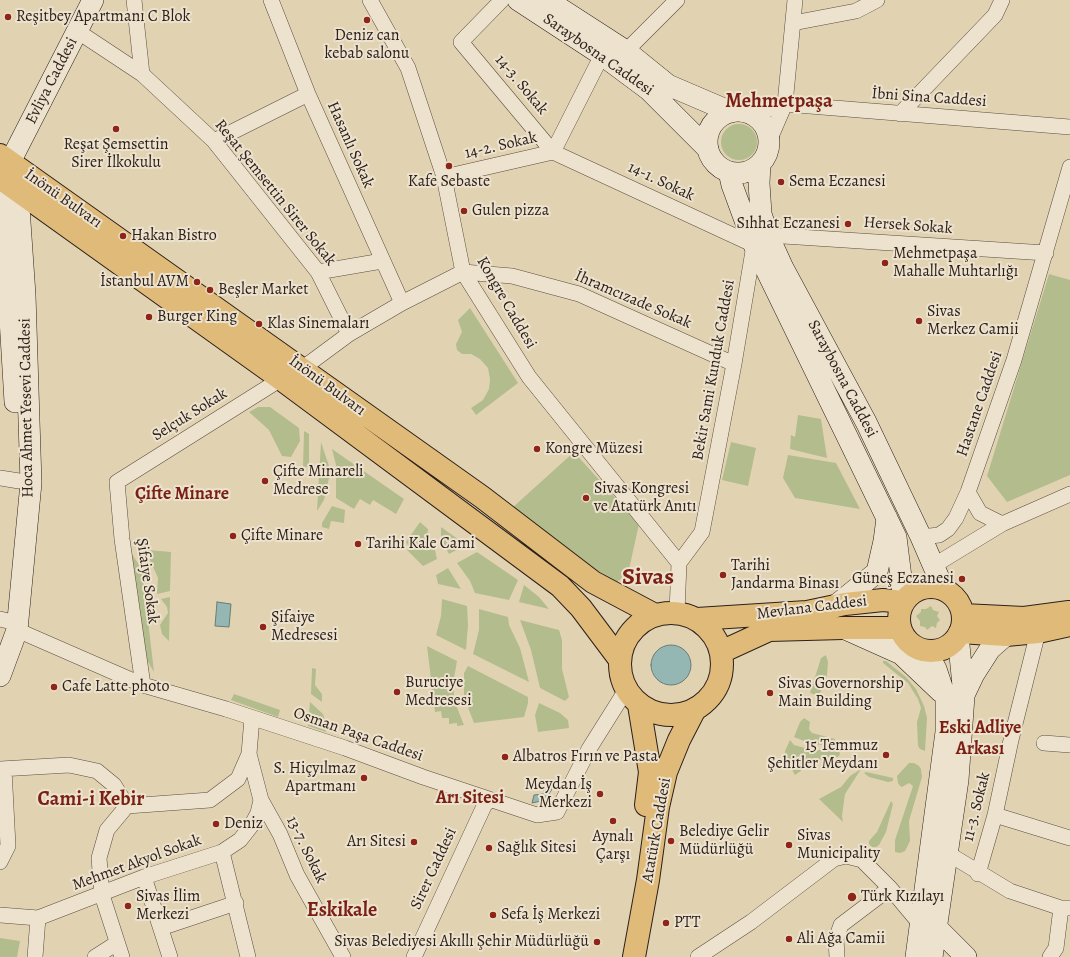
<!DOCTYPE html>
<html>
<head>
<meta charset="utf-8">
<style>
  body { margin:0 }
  canvas { display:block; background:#e1d3b2 }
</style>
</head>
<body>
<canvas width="1070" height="957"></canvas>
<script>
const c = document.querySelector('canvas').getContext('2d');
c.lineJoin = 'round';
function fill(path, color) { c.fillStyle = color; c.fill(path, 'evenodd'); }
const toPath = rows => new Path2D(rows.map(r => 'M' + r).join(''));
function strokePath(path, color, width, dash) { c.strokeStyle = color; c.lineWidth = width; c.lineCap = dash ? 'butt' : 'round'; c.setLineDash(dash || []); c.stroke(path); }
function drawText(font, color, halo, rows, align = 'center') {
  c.font = font + ' Alegreya,serif'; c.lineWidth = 4; c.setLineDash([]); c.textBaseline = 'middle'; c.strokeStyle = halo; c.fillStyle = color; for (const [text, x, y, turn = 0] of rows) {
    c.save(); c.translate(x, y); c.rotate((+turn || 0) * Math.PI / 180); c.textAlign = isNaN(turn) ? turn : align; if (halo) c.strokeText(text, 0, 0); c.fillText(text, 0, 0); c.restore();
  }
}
const green = toPath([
  '721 142a18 18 0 1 1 36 0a18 18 0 1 1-36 0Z',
  [1049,274,1070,280,1070,475,1007,502,987,476],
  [470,308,518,383,476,415,471,408,483,400,489,389,490,379,488,368,480,359,471,354,462,354,457,350,456,344,462,332,458,320],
  [258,407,270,407,299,428,300,441,291,457,282,456,269,430,249,412],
  [798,415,821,419,827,458,790,449,791,435,795,437],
  [304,431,309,434,309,467,303,467],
  [321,442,329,466,329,478,324,500,317,511],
  [731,442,756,448,748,486,722,480],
  [332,449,404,499,396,514,373,500,370,505,360,499,354,509,336,498,336,465],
  [574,452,639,524,628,574,617,582,588,565,512,508],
  [788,455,836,463,860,509,795,498,783,478],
  [332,506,345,510,344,523,331,521,329,529,322,527,322,523],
  [420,522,428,529,427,537,431,539,434,546,437,559,423,566,407,550,409,547,406,542],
  [441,527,466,545,449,554,441,539],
  [129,550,142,569,154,672,143,654],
  [148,550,171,552,170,591,157,594,158,578,150,560],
  [477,552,518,580,509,600,475,593,470,581,457,563],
  [448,568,461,589,438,584,436,575],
  [524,585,539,597,549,609,519,602],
  [170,597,169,641,162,634,160,625,168,613,167,607,161,599],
  [442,599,467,606,468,625,466,650,436,635,441,616],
  [931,606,933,610,939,612,937,616,940,620,937,623,936,628,932,626,927,630,925,627,920,626,920,621,916,616,921,612,921,609,926,609],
  [479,609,508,617,509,625,520,648,529,682,473,654,479,630],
  [520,620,559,630,562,640,562,669,569,697,565,701,540,688,531,650],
  [427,646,457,661,454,678,454,700,464,725,457,726,457,723,449,724,449,718,442,718,441,711,435,712],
  [826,655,828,662,827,675,819,696,810,693,821,658],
  [883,661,886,661,906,677,916,689,924,706,927,718,925,751,920,749,918,746,917,722,921,708,918,699,908,683,883,663],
  [468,666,528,697,528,703,524,717,474,723,464,697,464,673],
  [312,668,316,669,315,685,322,694,322,702,311,694],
  [234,694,280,710,278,717,231,700],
  [310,702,323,714,325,720,326,732,308,726],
  [539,703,560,713,568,720,569,728,538,732,535,715],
  [804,718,810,722,809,729,812,733,835,739,835,744,814,745,794,737,800,722],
  [790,740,794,745,812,750,828,750,837,748,839,749,840,754,838,757,829,757,815,761,795,775,785,758,785,751],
  [909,763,914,763,919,766,921,769,922,777,909,821,910,841,905,851,900,853,895,852,895,840,913,786,909,783,902,787,900,786,898,783,897,776],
  [861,769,845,794,842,816,843,822,819,799,841,787,850,776],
  [866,772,889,777,893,778,893,781,888,782,869,777,864,773],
  [891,801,893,804,886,832,879,845,876,847,872,847,869,844,869,841,877,832],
  [0,938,20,941,17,957,0,957]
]);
const water = toPath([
  [217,602,231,604,229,627,215,626,217,602],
  '651 665a20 20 0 1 1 40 0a20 20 0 1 1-40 0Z',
  [558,780,545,800,532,803,534,795,544,794,543,782,558,780]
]);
const street = toPath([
  [134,0,142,74],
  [271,0,308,94,402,303],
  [370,0,408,68,444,177,463,272,529,377,679,563],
  [502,0,461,42,553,152,754,245,734,364,702,532,679,563,677,612],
  [793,23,856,11,877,0],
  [77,31,142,74,214,141,318,272,349,334],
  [626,51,677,0],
  [900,114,995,15,1002,0],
  [752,115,785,104,1070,127],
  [214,141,308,94],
  [769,141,785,104,795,0],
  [444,177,553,152,602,55],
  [768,235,1046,253],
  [318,272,382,261],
  [303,368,349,334,402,303,463,272,512,276,579,294,734,364],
  [0,478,19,481],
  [968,492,980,513,1002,524],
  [921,537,939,535,948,529,956,518,968,492,1014,360,1070,167],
  [933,566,1002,524,1070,494],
  [0,619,8,621],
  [17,630,143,685,226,709,345,748,423,777,537,815,557,812,589,749,626,690],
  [143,685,122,539,117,482,281,379],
  [1044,743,1070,745],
  [249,754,261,800,280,834,297,875,343,957],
  [0,769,69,765,97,771,114,785,127,806],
  [995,815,1070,838],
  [222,852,248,957],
  [947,853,1010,891,1061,908,1070,908],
  [0,862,8,846,4,769],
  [978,874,995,815,1011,740,1038,632],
  [144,877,170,957],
  [0,915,38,918,144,877,222,852,240,840,251,826,258,813,261,800],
  [161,928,236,903],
  [35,957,38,918],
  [95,957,117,943],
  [122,957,102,895,99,858,107,830,127,806,210,800,238,779,249,754,252,718],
  [414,957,485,804,491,800],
  [698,957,751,922,834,859,846,856,862,860,890,888,921,925],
  [837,957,836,939,841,925,890,888],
  [1050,957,1056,948,1061,908]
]);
const secondary = toPath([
  [518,0,602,55,649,90,708,149],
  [547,0,626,51,668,85,731,112],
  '707 142a31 31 0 1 1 62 0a31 31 0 1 1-62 0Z',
  [760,164,759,183,761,214,768,235,783,268,866,422,921,537,944,590],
  [1,169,15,402],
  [729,172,732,185,754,245,896,537,904,601],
  [834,607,877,572,884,541,887,518],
  [843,628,901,654,941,692],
  [0,676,17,630,31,483,25,295,18,193,10,162,93,0],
  [964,695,974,674,990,649,1006,635],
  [937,928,966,957],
  [916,957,946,732,946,699,936,669,926,651],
  [932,957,958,780,964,696,958,635]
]);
const primary = toPath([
  [0,155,482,497,593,582,655,615],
  [0,178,281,379,560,586,581,608,620,660],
  '899 619a32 32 0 1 1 64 0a32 32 0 1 1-64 0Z',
  '620 664a51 51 0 1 1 102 0a51 51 0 1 1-102 0Z',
  [963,615,1024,618,1069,612],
  [697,619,807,612,845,604,883,600,903,602],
  [960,632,1006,635,1038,632,1070,625],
  [721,652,769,630,843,628,900,628],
  [639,705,650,772,646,805],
  [634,957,648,880,658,807,666,772,679,740,695,709]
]);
const markers = [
  [8,17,4,"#8f2418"],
  [367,20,4,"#8f2418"],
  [116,129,4,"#8f2418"],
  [449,166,4,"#8f2418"],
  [781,182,4,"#8f2418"],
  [464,211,4,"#8f2418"],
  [848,224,4,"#8f2418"],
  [123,236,4,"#8f2418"],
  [885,263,4,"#8f2418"],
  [197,282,4,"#8f2418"],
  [210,290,4,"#8f2418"],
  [149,317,4,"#8f2418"],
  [919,321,4,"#8f2418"],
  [259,324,4,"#8f2418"],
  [537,449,4,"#8f2418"],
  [265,481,4,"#8f2418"],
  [586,498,4,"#8f2418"],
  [233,536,4,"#8f2418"],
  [358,544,4,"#8f2418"],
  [723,575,4,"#8f2418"],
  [962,579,4,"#8f2418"],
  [263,627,4,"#8f2418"],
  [54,687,4,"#8f2418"],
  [397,692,4,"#8f2418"],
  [770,693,4,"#8f2418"],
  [886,755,4,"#8f2418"],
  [505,757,4,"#8f2418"],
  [364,778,4,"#8f2418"],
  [600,794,4,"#8f2418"],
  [613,821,4,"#8f2418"],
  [216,824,4,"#8f2418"],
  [671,841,4,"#8f2418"],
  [414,842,4,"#8f2418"],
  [789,845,4,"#8f2418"],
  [489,848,4,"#8f2418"],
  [852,897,5,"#8f2418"],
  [128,906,4,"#8f2418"],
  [493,915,4,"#8f2418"],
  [666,923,4,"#8f2418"],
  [789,939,4,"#8f2418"],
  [597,942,4,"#8f2418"]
];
const poiNames = [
  ["Reşitbey Apartmanı C Blok",16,17],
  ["Deniz can",367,36,"center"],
  ["kebab salonu",367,54,"center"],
  ["Reşat Şemsettin",116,145,"center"],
  ["Sirer İlkokulu",116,163,"center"],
  ["Kafe Sebaste",449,182,"center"],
  ["Sema Eczanesi",789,182],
  ["Gulen pizza",472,211],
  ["Sıhhat Eczanesi",840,224,"right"],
  ["Hakan Bistro",131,236],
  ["Mehmetpaşa",893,254],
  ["Mahalle Muhtarlığı",893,272],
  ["İstanbul AVM",189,282,"right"],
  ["Beşler Market",218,290],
  ["Sivas",927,312],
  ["Merkez Camii",927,330],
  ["Burger King",157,317],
  ["Klas Sinemaları",267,324],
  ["Kongre Müzesi",545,449],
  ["Çifte Minareli",273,472],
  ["Medrese",273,490],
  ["Sivas Kongresi",594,489],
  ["ve Atatürk Anıtı",594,507],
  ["Çifte Minare",241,536],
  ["Tarihi Kale Cami",366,544],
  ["Tarihi",731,566],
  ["Jandarma Binası",731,584],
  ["Güneş Eczanesi",954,579,"right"],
  ["Şifaiye",271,618],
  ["Medresesi",271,636],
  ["Buruciye",405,683],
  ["Medresesi",405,701],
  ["Sivas Governorship",778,684],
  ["Main Building",778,702],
  ["Cafe Latte photo",62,687],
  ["15 Temmuz",878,746,"right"],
  ["Şehitler Meydanı",878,764,"right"],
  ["Albatros Fırın ve Pasta",513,757],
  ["S. Hiçyılmaz",356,769,"right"],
  ["Apartmanı",356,787,"right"],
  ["Meydan İş",592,785,"right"],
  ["Merkezi",592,803,"right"],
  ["Deniz",224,824],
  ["Belediye Gelir",679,832],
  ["Müdürlüğü",679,850],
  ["Sivas",797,836],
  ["Municipality",797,854],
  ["Aynalı",613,837,"center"],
  ["Çarşı",613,855,"center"],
  ["Arı Sitesi",406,842,"right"],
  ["Sağlık Sitesi",497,848],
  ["Sivas İlim",136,897],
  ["Merkezi",136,915],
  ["Türk Kızılayı",861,897],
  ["Sefa İş Merkezi",501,915],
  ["PTT",674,923],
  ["Ali Ağa Camii",797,939],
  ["Sivas Belediyesi Akıllı Şehir Müdürlüğü",589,942,"right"]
];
const streetNames = [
  ["Saraybosna Caddesi",598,55,35],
  ["Evliya Caddesi",52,81,-63],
  ["14-3. Sokak",521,85,50],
  ["İbni Sina Caddesi",929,98,4],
  ["Hasanlı Sokak",350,145,66],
  ["14-2. Sokak",501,146,-13],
  ["14-1. Sokak",661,182,25],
  ["Reşat Şemsettin Sirer Sokak",275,193,51],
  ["İnönü Bulvarı",63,199,35],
  ["Hersek Sokak",908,226,4],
  ["İhramcızade Sokak",633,300,23],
  ["Kongre Caddesi",506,303,60],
  ["Bekir Sami Kunduk Caddesi",714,370,-80],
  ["Saraybosna Caddesi",842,379,62],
  ["İnönü Bulvarı",327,386,36],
  ["Hastane Caddesi",980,404,-71],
  ["Hoca Ahmet Yesevi Caddesi",27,408,-91],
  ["Selçuk Sokak",190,415,-32],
  ["Şifaiye Sokak",147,581,82],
  ["Mevlana Caddesi",812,608,-7],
  ["Osman Paşa Caddesi",358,735,19],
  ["11-3. Sokak",977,807,-76],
  ["Atatürk Caddesi",657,830,-80],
  ["13-7. Sokak",306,850,64],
  ["Mehmet Akyol Sokak",137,863,-20],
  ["Sirer Caddesi",434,869,-65]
];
const quarterNames = [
  ["Çifte Minare",182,495],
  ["Eski Adliye",980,729],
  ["Arkası",980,750],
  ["Arı Sitesi",470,799]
];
const districtNames = [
  ["Mehmetpaşa",779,102],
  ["Cami-i Kebir",91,800],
  ["Eskikale",342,911]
];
const townNames = [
  ["Sivas",648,578]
];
fill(green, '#b3bc8c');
fill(water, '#95b7b3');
strokePath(water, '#6b7b76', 1);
strokePath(street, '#5a4d41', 16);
strokePath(secondary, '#2d201b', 22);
strokePath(primary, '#2d201b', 24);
strokePath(street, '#ece2cd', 15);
strokePath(secondary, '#ece2cd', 21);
strokePath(primary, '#e0ba79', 22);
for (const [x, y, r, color] of markers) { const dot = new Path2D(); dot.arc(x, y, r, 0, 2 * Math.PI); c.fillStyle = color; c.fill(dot); strokePath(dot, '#ece2cd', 1.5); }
drawText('16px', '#2d201b', '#ece2cd', poiNames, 'left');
drawText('16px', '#2d201b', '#ece2cd', streetNames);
drawText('bold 18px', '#7a1f14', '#ece2cd', quarterNames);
drawText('bold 20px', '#7a1f14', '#ece2cd', districtNames);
drawText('bold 24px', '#7a1f14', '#ece2cd', townNames);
</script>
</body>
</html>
